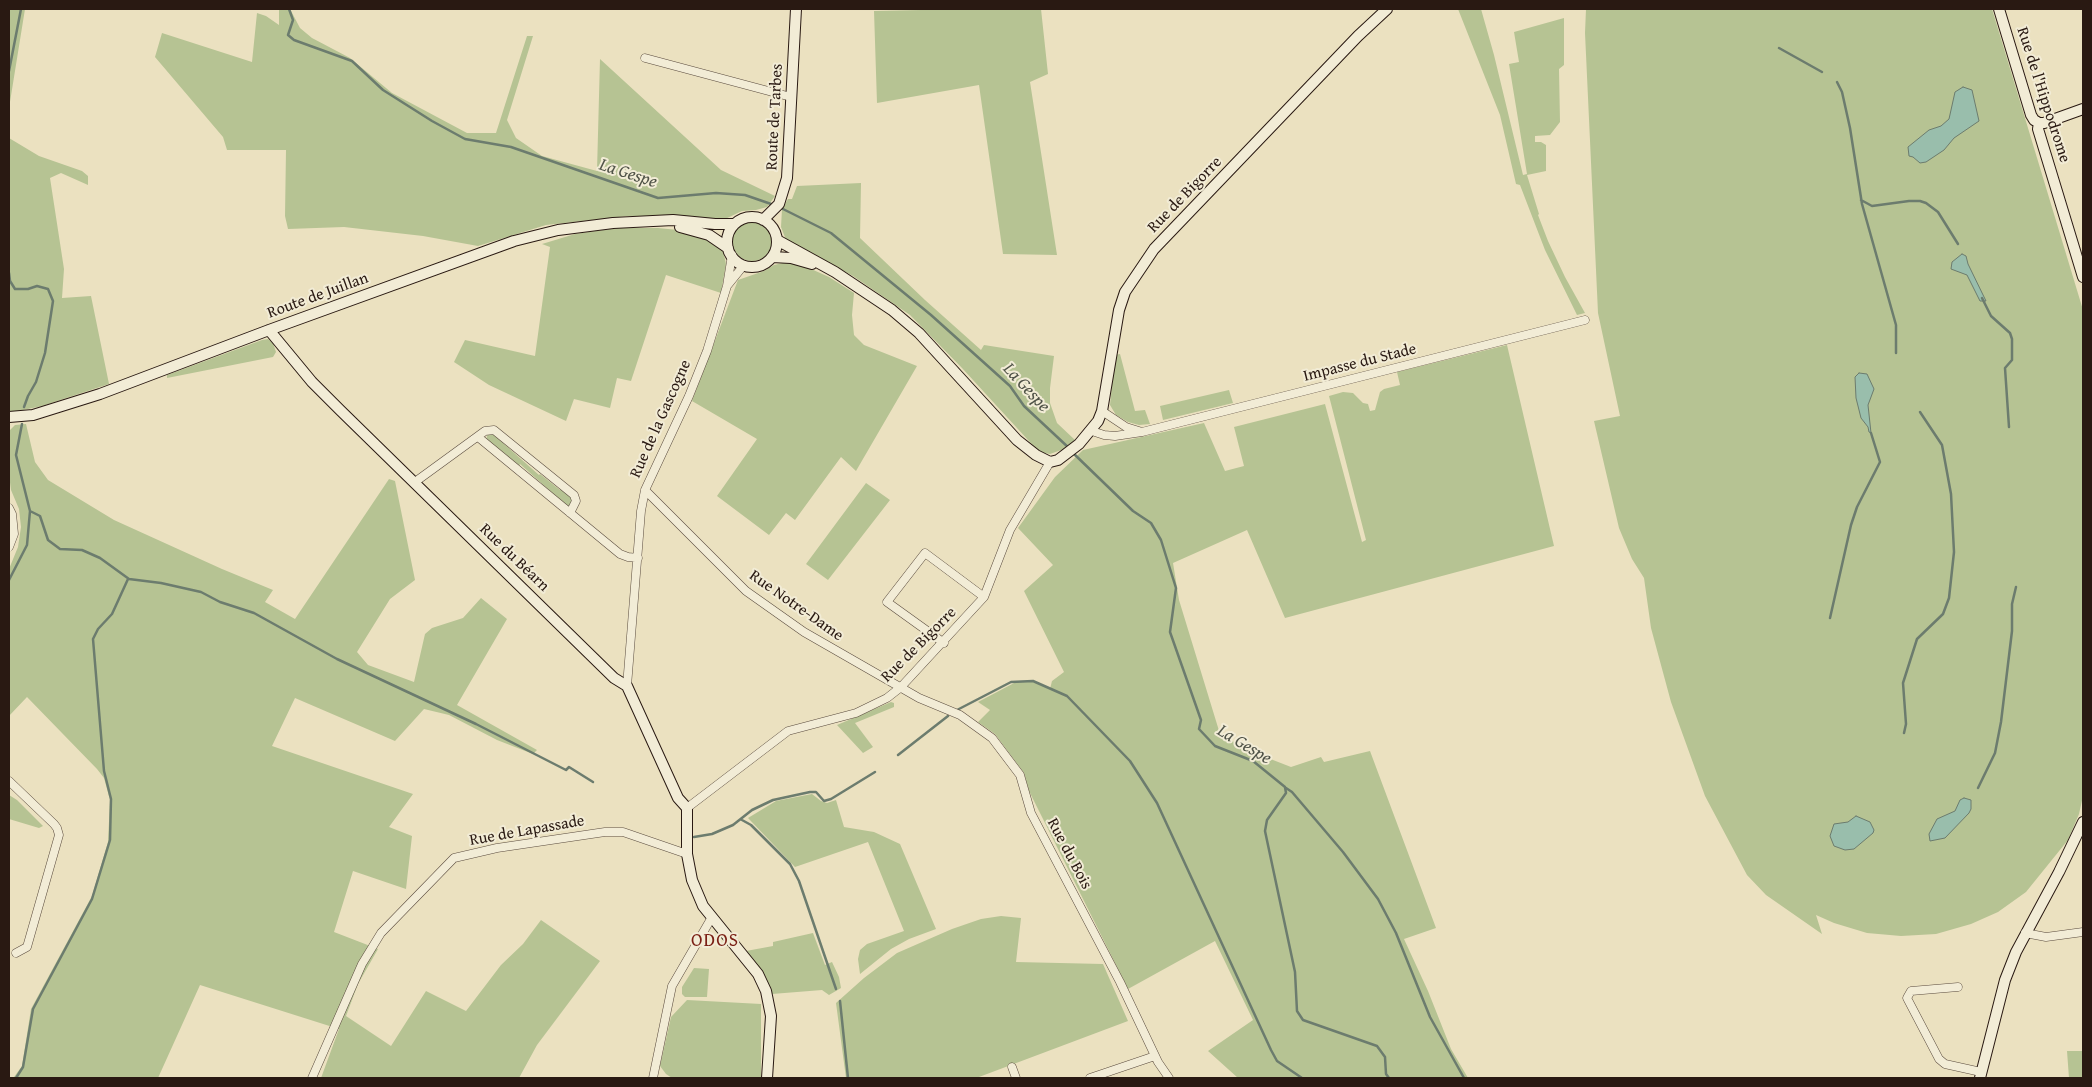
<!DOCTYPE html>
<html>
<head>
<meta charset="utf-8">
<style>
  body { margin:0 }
  #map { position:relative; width:2092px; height:1087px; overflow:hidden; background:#ebe1c0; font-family:"Gentium Book Plus",serif }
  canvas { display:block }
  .frame { position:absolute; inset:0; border:10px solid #291912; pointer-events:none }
</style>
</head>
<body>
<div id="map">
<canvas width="2092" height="1087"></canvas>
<div class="frame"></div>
</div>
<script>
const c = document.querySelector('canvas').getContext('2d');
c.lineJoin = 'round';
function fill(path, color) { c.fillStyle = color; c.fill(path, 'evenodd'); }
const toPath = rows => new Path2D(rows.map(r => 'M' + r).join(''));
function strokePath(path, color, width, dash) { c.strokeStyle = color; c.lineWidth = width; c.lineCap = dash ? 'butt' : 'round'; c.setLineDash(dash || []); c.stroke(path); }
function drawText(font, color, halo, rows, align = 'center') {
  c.font = font + ' "Gentium Book Plus",serif'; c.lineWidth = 4; c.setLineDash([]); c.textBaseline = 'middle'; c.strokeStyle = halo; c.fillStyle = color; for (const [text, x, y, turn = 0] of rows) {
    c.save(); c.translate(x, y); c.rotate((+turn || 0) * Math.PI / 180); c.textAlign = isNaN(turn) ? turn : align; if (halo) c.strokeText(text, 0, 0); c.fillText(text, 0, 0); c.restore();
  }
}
const green = toPath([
  [9,9,25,9,9,108],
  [279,9,290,9,300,28,312,38,350,58,392,93,467,133,496,133,527,36,533,36,507,120,516,138,542,156,597,171,600,59,721,170,775,196,767,207,756,210,742,211,723,220,693,217,628,216,546,225,478,246,423,236,344,227,288,229,285,216,286,150,227,150,223,137,155,57,162,33,252,62,257,13,266,16,279,25],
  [967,9,1041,9,1048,74,1030,82,1057,255,1003,254,979,85,877,103,874,11],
  [1458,9,1481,9,1494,55,1523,175,1527,174,1509,64,1519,62,1514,32,1564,18,1564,65,1559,69,1560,122,1550,135,1535,136,1535,142,1541,142,1546,145,1546,171,1527,175,1539,214,1538,215,1548,241,1565,277,1585,313,1577,315,1545,250,1520,185,1516,184,1500,115],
  [1586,9,1992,9,2083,310,2083,796,2079,814,2068,840,2026,892,1998,912,1971,924,1936,934,1901,936,1867,933,1834,923,1816,915,1822,934,1766,895,1747,875,1705,796,1671,702,1651,628,1644,578,1632,559,1619,528,1594,421,1620,416,1598,313,1585,33],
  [9,138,39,156,82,171,88,176,88,185,61,173,50,178,64,269,62,298,91,296,109,384,42,406,9,413],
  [861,183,860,238,925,300,981,350,984,345,1054,356,1050,388,1050,403,1057,423,1075,440,1064,449,1050,454,1039,452,962,368,910,315,853,276,786,240,781,227,782,209,788,199,792,199,797,186],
  '732 241a20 20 0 1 1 40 0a20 20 0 1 1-40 0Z',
  [617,228,658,228,678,230,706,238,723,250,726,264,721,293,666,275,631,381,617,378,610,408,574,399,566,421,489,385,454,362,465,340,535,356,550,247,542,244,575,234],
  [787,262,800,264,829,277,854,293,852,315,854,335,864,345,917,366,856,471,841,457,795,520,786,513,769,535,717,496,757,439,692,401,738,280,764,271,774,265],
  [268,339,273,343,276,352,273,357,167,378,167,375,262,340],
  [1507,345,1554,546,1285,618,1247,530,1173,563,1179,600,1220,734,1250,751,1291,767,1321,757,1324,762,1370,751,1436,928,1404,939,1428,991,1451,1049,1468,1078,1238,1078,1208,1051,1253,1020,1215,941,1128,989,1029,791,1024,773,995,734,978,722,990,710,978,702,1016,682,1031,681,1050,689,1052,681,1064,672,1024,591,1053,565,1018,528,1055,477,1083,450,1204,423,1225,471,1244,466,1234,427,1325,404,1362,542,1366,540,1329,396,1343,392,1353,393,1363,403,1368,404,1370,411,1375,410,1380,392,1384,389,1400,385,1397,372],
  [1120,354,1135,411,1145,410,1150,424,1139,425,1128,422,1116,415,1110,405,1115,355],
  [1229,390,1233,403,1163,420,1160,406],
  [26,424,35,462,48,480,114,520,222,569,273,590,265,602,295,619,389,479,395,481,415,580,390,599,357,652,368,665,414,682,425,634,432,628,463,618,481,598,507,619,457,705,537,750,533,754,497,740,449,715,424,709,395,741,295,698,272,746,413,794,389,827,412,836,406,889,353,871,334,932,378,949,358,984,346,1016,391,1046,426,991,466,1011,501,965,523,944,541,920,600,961,537,1045,519,1078,321,1078,339,1029,200,985,158,1078,14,1077,22,1066,31,1009,92,896,108,842,110,800,104,778,97,769,27,697,9,716,9,569,18,547,21,527,19,509,11,490,9,475,9,447,10,430,15,425],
  [492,432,504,441,503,443,539,475,540,474,560,490,562,488,572,497,572,505,568,507,520,464,519,466,499,449,497,451,486,440,488,433],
  [866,483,890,500,828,580,806,564],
  [891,702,894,703,894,707,855,723,873,747,863,753,837,725],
  [812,794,821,801,827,803,836,800,844,827,874,832,900,844,936,929,909,939,891,949,860,974,858,959,860,950,867,944,904,931,868,842,795,867,748,818,776,801],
  [9,795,17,800,43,826,39,828,9,819],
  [1001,916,1021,918,1016,962,1103,964,1128,1021,979,1077,979,1078,846,1078,836,1003,864,978,897,953,952,929,981,919],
  [813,933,825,965,832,962,839,977,841,988,829,995,822,990,772,994,746,951,773,946,773,942],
  [694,968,709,969,707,997,685,997,682,994,682,987],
  [687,1000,761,1004,761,1078,672,1078,666,1074,660,1066,671,1017],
  [2067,1051,2083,1051,2083,1078,2069,1078]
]);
const water = toPath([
  [1963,87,1972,90,1979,121,1954,138,1944,150,1926,162,1920,163,1913,157,1909,156,1908,147,1929,130,1941,126,1949,119,1955,92,1963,87],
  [1962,254,1966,256,1968,264,1986,301,1980,301,1967,275,1951,269,1952,262,1962,254],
  [1859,373,1867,374,1874,389,1868,405,1871,433,1869,432,1868,427,1861,418,1856,398,1855,377,1859,373],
  [1964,798,1971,800,1971,809,1969,813,1945,838,1930,841,1929,834,1937,819,1955,811,1960,800,1964,798],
  [1856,816,1870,822,1874,830,1873,833,1854,849,1845,850,1834,846,1830,836,1834,824,1848,822,1856,816]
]);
const stream = toPath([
  [289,9,293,20,288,35,294,40,352,61,383,90,432,121,465,139,511,147,658,198,716,193,745,195,774,205],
  [1779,48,1822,72],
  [9,71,21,9],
  [1837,82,1842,92,1850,128,1862,204,1896,325,1896,353],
  [1861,200,1872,206,1909,201,1920,201,1926,203,1938,212,1958,244],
  [779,207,831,233,931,315,1010,386,1024,406,1069,448],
  [9,273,10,281,15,289,28,289,37,286,48,289,53,301,45,353,36,382,28,396,24,407],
  [1982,298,1991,316,2010,333,2012,339,2012,360,2005,368,2009,427],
  [1072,452,1133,511,1151,523,1161,540,1176,588,1170,632,1201,720,1199,729,1215,746,1253,761,1285,787,1286,793,1267,820,1265,831,1295,972,1297,1011,1303,1020,1377,1046,1385,1057,1386,1074,1389,1078],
  [30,511,40,516,48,540,60,549,82,550,100,558,129,579,161,583,201,592,220,602,254,613,337,659,476,724,566,770,569,767,593,782],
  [9,580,27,545,30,511,16,455,22,424],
  [1830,618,1851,525,1857,507,1880,462,1871,433],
  [957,710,1011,682,1033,681,1067,696,1130,761,1157,803,1271,1050,1277,1061,1302,1078],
  [1904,733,1906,724,1903,683,1917,639,1943,614,1949,598,1954,552,1951,494,1942,445,1920,412],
  [898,755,948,716],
  [1286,788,1292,792,1343,852,1378,899,1396,933,1430,1017,1464,1078],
  [1978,788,1995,753,2001,722,2012,631,2012,604,2016,587],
  [742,820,751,825,790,864,799,881,836,989],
  [694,837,712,834,733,825,752,810,773,800,810,792,816,792,824,801,831,799,875,772],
  [840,1001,848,1078],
  [16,1078,23,1067,33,1009,92,899,110,840,111,799,104,771,93,639,98,629,112,614,128,579]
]);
const street = toPath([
  [645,58,791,97],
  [732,255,727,286,744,265],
  [1092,431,1104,435,1115,436,1142,432,1126,427,1102,411],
  [1142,432,1585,320],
  [478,437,620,554,628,557,638,558],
  [415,482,485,431,494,430,574,495,576,501,570,513],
  [645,490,746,591,804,632,919,698,960,715,992,738,1020,775,1031,813,1120,982,1158,1062,1169,1078],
  [9,508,12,514,14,534,9,547],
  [944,643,887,602,925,553,984,597],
  [627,686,641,511,645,490,689,396,707,351,727,286],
  [9,781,54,824,57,828,59,835,27,947,16,953],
  [687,808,788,731,856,713,887,698,901,687,984,597,1010,530,1050,462],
  [2025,933,2046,937,2083,932],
  [1958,987,1911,991,1907,998,1939,1059,1945,1064,1981,1072],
  [1012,1067,1016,1078],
  [312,1078,362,964,381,933,454,858,497,848,605,832,623,832,687,854],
  [653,1078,672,986,712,917],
  [1090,1078,1155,1056]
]);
const secondary = toPath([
  [1999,9,2031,115,2034,120,2039,123],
  [2039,123,2038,129,2083,277],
  [2039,123,2044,123,2083,109],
  '727 242a25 25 0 1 1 50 0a25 25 0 1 1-50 0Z',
  [763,220,779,204,787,178,796,9],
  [680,227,709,235,728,248],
  [777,240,835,272,892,310,919,333,1017,440,1036,455,1050,462,1058,460,1079,444,1098,421,1102,411,1119,310,1125,292,1154,249,1358,36,1387,9],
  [772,257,791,258,812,264],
  [269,330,312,382,340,410,614,678,627,686,678,798,687,808,687,854,692,880,703,906,758,974,766,991,771,1016,767,1078],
  [9,417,33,415,100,394,269,330,514,241,558,230,613,223,673,220,715,224,734,224],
  [1980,1078,2005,980,2016,952,2059,872,2083,822]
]);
const streetNames = [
  ["Rue de l'Hippodrome",2043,95,72],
  ["Route de Tarbes",775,117,-87],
  ["Rue de Bigorre",1185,195,-46],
  ["Route de Juillan",318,296,-20],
  ["Impasse du Stade",1360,363,-14],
  ["Rue de la Gascogne",661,419,-66],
  ["Rue du Béarn",514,558,44],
  ["Rue Notre-Dame",796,606,35],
  ["Rue de Bigorre",919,645,-45],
  ["Rue de Lapassade",527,831,-10],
  ["Rue du Bois",1069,854,62]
];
const waterNames = [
  ["La Gespe",628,174,18],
  ["La Gespe",1026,388,47],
  ["La Gespe",1244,745,31]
];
const quarterNames = [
  ["ODOS",715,941]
];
fill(green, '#b6c393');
fill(water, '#99beac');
strokePath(water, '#6c7c6e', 1);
strokePath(stream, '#6c7c6e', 2.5);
strokePath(street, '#5a4b3e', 9);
strokePath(secondary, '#291912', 12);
strokePath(street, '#f2ecd6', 8);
strokePath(secondary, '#f2ecd6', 10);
drawText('16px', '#291912', '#f2ecd6', streetNames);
drawText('italic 18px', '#505348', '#f2ecd6', waterNames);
c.letterSpacing = '1px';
drawText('19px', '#7a1f14', '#f2ecd6', quarterNames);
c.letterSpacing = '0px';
</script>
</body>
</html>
